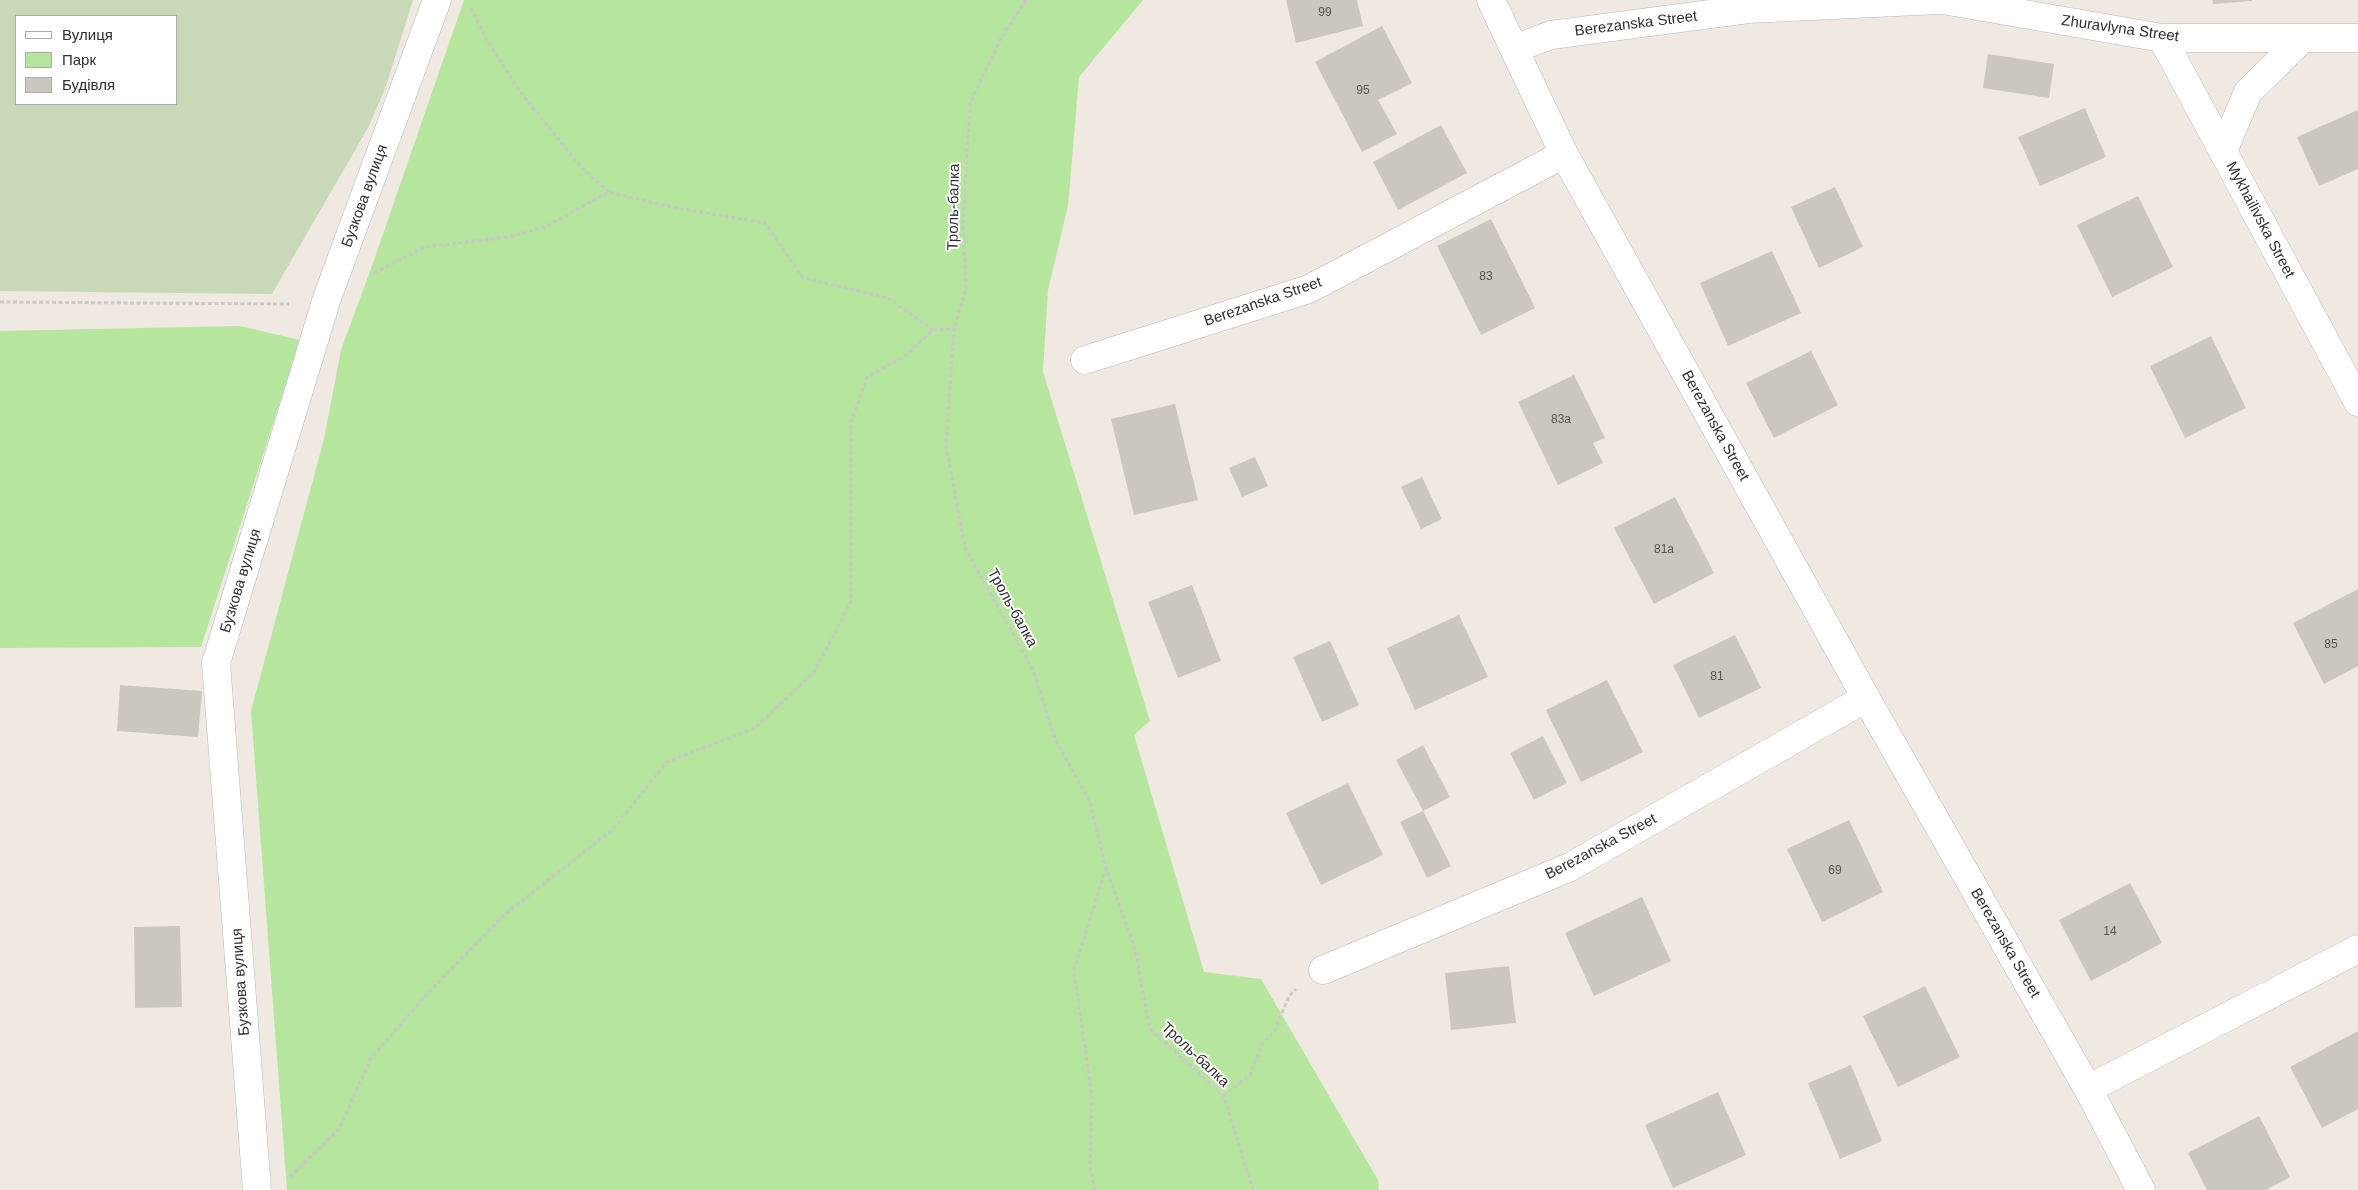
<!DOCTYPE html>
<html>
<head>
<meta charset="utf-8">
<style>
  body { margin:0 }
  #map { position:relative; width:2358px; height:1190px; overflow:hidden; background:#efe9e1; font-family:Arial,sans-serif }
  canvas { display:block }
  .legend { position:absolute; left:15px; top:15px; width:162px; height:90px; box-sizing:border-box; background:#fff; border:1px solid #ababab; margin:0; padding:6px 9px; list-style:none; font-size:15px; color:#2e2e2e }
  .legend li { display:flex; align-items:center; gap:10px; height:25px }
  .legend b { width:25px; border:1px solid #ababab }
</style>
</head>
<body>
<div id="map">
<canvas width="2358" height="1190"></canvas>
<ul class="legend">
<li><b style="height:6px;background:#fff"></b>Вулиця</li>
<li><b style="height:14px;background:#b6e59e"></b>Парк</li>
<li><b style="height:14px;background:#cbc7bf"></b>Будівля</li>
</ul>
</div>
<script>
const c = document.querySelector('canvas').getContext('2d');
c.lineJoin = 'round';
function fill(path, color) { c.fillStyle = color; c.fill(path, 'evenodd'); }
const toPath = rows => new Path2D(rows.map(r => 'M' + r).join(''));
function strokePath(path, color, width, dash) { c.strokeStyle = color; c.lineWidth = width; c.lineCap = dash ? 'butt' : 'round'; c.setLineDash(dash || []); c.stroke(path); }
function drawText(font, color, halo, rows, align = 'center') {
  c.font = font + ' Arial,sans-serif'; c.lineWidth = 4; c.setLineDash([]); c.textBaseline = 'middle'; c.strokeStyle = halo; c.fillStyle = color; for (const [text, x, y, turn = 0] of rows) {
    c.save(); c.translate(x, y); c.rotate((+turn || 0) * Math.PI / 180); c.textAlign = isNaN(turn) ? turn : align; if (halo) c.strokeText(text, 0, 0); c.fillText(text, 0, 0); c.restore();
  }
}
const green = toPath([
  [464,0,1143,0,1079,77,1068,206,1048,290,1043,372,1150,721,1134,735,1204,972,1261,979,1378,1180,1379,1190,287,1190,251,711,324,439,341,350,373,263],
  [240,326,300,340,201,647,0,648,0,331]
]);
const cemetery = toPath([
  [0,0,413,0,386,86,369,126,272,294,0,291],
  [16,16,176,16,176,104,16,104]
]);
const building = toPath([
  [1286,0,1357,0,1363,26,1296,43],
  [2213,0,2252,0,2252,1,2213,4],
  [1382,26,1412,83,1378,100,1397,134,1362,152,1315,62],
  [1988,54,2054,64,2049,98,1983,88],
  [2085,108,2106,157,2040,186,2018,137],
  [2358,110,2358,169,2319,186,2297,137],
  [1441,125,1467,173,1398,210,1373,162],
  [1835,187,1863,247,1819,268,1791,207],
  [2138,196,2173,267,2112,297,2077,225],
  [1491,219,1535,308,1481,335,1437,246],
  [1772,251,1801,313,1728,346,1700,283],
  [2211,336,2246,408,2185,438,2150,366],
  [1811,351,1838,405,1774,438,1746,383],
  [1574,375,1605,438,1593,443,1603,463,1558,485,1518,402],
  [1175,404,1198,500,1134,515,1111,419],
  [1255,457,1268,486,1242,497,1229,468],
  [1422,477,1442,519,1421,529,1401,487],
  [1675,497,1714,573,1654,604,1614,528],
  [1192,585,1221,661,1178,678,1148,602],
  [2358,589,2358,666,2324,684,2293,623],
  [1459,615,1488,677,1415,710,1387,648],
  [1735,635,1761,688,1699,718,1673,665],
  [1330,641,1359,705,1322,722,1293,657],
  [1607,680,1643,752,1581,782,1546,710],
  [120,685,202,691,198,737,117,731],
  [1543,736,1567,783,1534,800,1510,753],
  [1423,745,1450,797,1423,811,1396,760],
  [1348,783,1383,855,1321,885,1286,813],
  [1423,811,1451,866,1427,878,1400,822],
  [1849,820,1883,892,1822,922,1787,849],
  [2130,883,2162,943,2091,981,2059,920],
  [1642,897,1671,961,1594,996,1565,933],
  [180,926,182,1007,135,1008,134,927],
  [1509,966,1516,1023,1451,1030,1445,973],
  [1925,986,1960,1057,1898,1087,1863,1016],
  [2358,1031,2358,1109,2322,1128,2290,1067],
  [1851,1065,1882,1141,1840,1159,1808,1083],
  [1718,1092,1746,1155,1673,1188,1645,1125],
  [2259,1116,2290,1177,2266,1190,2207,1190,2188,1153]
]);
const path = toPath([
  [1026,0,1000,40,970,104,963,223,966,288,954,329,946,444,965,548,1033,670,1055,739,1090,802,1106,868,1135,949,1150,1029,1224,1096,1253,1190],
  [471,8,486,39,524,97,582,168,609,192],
  [374,273,425,247,509,237,545,227,609,192,671,207,765,223,803,278,888,298,933,330],
  [0,302,289,304],
  [1224,1096,1250,1075,1262,1044,1275,1030,1289,996,1296,989],
  [290,1177,339,1129,371,1058,430,991,504,915,612,830,667,762,755,728,814,672,851,602,851,422,867,377,905,356,933,330,954,329],
  [1095,1190,1090,1166,1092,1096,1074,971,1106,868]
]);
const minor = toPath([
  [1491,0,1514,49],
  [1939,0,1748,9,1551,35,1514,49,1564,154,1866,698,2088,1089,2141,1190],
  [1943,0,2162,38,2358,38],
  [2162,38,2358,402],
  [2223,151,2248,92,2301,40],
  [1085,360,1309,289,1564,154],
  [1323,970,1570,867,1866,698],
  [2088,1089,2358,949],
  [257,1190,216,663,327,298,437,0]
]);
const numberNames = [
  ["99",1325,13],
  ["95",1363,91],
  ["83",1486,277],
  ["83а",1561,420],
  ["81а",1664,550],
  ["85",2331,645],
  ["81",1717,677],
  ["69",1835,871],
  ["14",2110,932]
];
const streetNames = [
  ["Berezanska Street",1636,24,-7],
  ["Zhuravlyna Street",2120,29,8],
  ["Бузкова вулиця",365,196,-70],
  ["Троль-балка",954,207,-89],
  ["Mykhailivska Street",2260,220,62],
  ["Berezanska Street",1263,302,-19],
  ["Berezanska Street",1715,426,61],
  ["Бузкова вулиця",241,581,-73],
  ["Троль-балка",1012,608,61],
  ["Berezanska Street",1601,847,-28],
  ["Berezanska Street",2005,943,60],
  ["Бузкова вулиця",241,982,-94],
  ["Троль-балка",1195,1055,43]
];
fill(green, '#b6e59e');
fill(cemetery, '#c8d9b8');
fill(building, '#cbc7bf');
strokePath(minor, '#b4b7c1', 29);
strokePath(path, '#c9c9c9', 3, [4, 2.5]);
strokePath(minor, '#fff', 28);
drawText('12px', '#555452', null, numberNames);
drawText('15px', '#2e2e2e', '#fff', streetNames);
</script>
</body>
</html>
